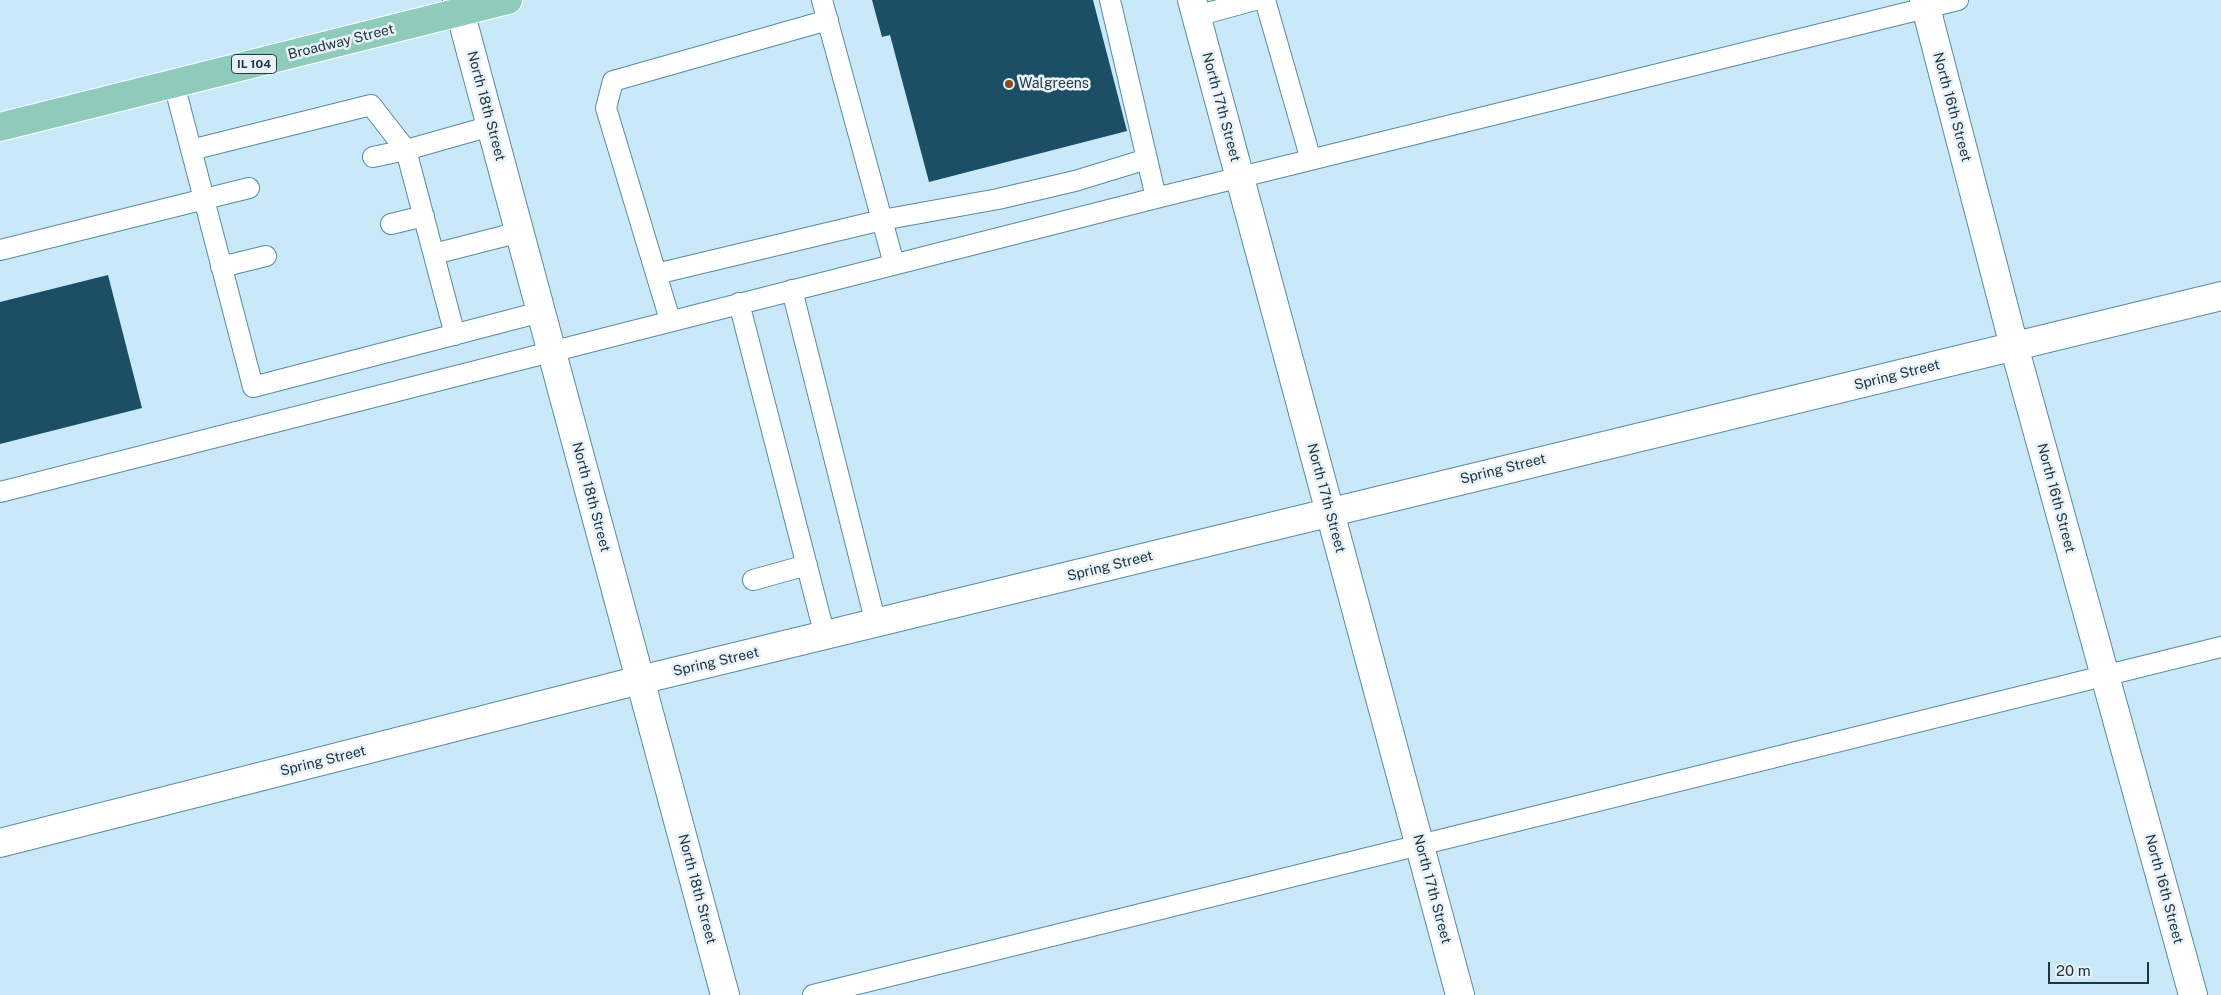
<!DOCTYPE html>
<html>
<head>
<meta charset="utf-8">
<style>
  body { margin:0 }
  #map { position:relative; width:2221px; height:995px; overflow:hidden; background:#c9e9f9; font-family:"Public Sans",sans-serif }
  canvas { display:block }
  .scale { position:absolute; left:2048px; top:962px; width:101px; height:22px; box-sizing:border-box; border:2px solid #213641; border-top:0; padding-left:6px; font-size:15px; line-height:18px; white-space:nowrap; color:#213641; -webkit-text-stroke:4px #e8f2f8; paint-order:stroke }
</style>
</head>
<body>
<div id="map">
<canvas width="2221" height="995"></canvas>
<div class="scale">20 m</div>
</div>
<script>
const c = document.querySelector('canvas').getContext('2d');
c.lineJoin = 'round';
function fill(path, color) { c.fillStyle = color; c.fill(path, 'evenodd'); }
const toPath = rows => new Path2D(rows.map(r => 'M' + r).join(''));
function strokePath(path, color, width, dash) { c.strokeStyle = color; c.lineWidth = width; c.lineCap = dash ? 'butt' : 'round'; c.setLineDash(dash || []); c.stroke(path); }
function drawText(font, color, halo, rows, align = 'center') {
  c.font = font + ' "Public Sans",sans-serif'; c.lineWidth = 5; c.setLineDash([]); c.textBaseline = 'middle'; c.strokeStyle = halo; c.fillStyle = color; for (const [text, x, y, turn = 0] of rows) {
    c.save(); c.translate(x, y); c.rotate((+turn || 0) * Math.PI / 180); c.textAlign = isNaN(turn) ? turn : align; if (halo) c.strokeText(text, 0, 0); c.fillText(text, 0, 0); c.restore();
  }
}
const building = toPath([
  [872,0,1093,0,1127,131,929,182,890,35,882,37],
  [108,275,142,408,0,444,0,302]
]);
const lane = toPath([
  [822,0,894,264],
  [1265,0,1311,160],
  [1196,16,1255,0],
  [174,84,253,387,541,312],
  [191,150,371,105,406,150,373,157],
  [1147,159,1156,198],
  [391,224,424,216],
  [0,250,249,188],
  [434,254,520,232],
  [221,267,266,256],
  [656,274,882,220,998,199,1075,181,1147,159,1110,0],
  [792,290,876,624],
  [739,303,825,636],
  [670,320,606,108,613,81,828,20],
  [455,335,406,150,491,126],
  [0,492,1156,198,1958,0],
  [753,580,807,565],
  [813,995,2221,647]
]);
const street = toPath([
  [1192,0,1460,995],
  [1924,0,2014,346,2193,995],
  [0,843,640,680,2221,296]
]);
const secondary = toPath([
  [457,0,725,995]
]);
const primary = toPath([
  [0,127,508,0]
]);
const markers = [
  [1009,84,5,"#8b481a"]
];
const shields = [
  [254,64,45]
];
const shieldNames = [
  ["IL 104",254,64]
];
const streetNames = [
  ["Broadway Street",341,42,-14],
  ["North 18th Street",486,106,75],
  ["North 17th Street",1221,107,75],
  ["North 16th Street",1952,107,75],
  ["Spring Street",1897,375,-14],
  ["Spring Street",1503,469,-14],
  ["North 18th Street",591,497,75],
  ["North 17th Street",1326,498,75],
  ["North 16th Street",2056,498,75],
  ["Spring Street",1110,566,-14],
  ["Spring Street",716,662,-13],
  ["Spring Street",323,761,-14],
  ["North 18th Street",697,889,75],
  ["North 17th Street",1432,889,75],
  ["North 16th Street",2164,889,75]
];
const poiNames = [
  ["Walgreens",1019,84]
];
fill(building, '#1c4f66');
strokePath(lane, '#588aa4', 22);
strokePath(street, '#588aa4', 30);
strokePath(secondary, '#588aa4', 30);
strokePath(primary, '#fff', 30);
strokePath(lane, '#fff', 20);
strokePath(street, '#fff', 28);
strokePath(secondary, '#fff', 28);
strokePath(primary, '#8ecbba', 28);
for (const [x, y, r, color] of markers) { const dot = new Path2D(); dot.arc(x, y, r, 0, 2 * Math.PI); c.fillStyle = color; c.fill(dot); strokePath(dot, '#e8f2f8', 2); }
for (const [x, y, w] of shields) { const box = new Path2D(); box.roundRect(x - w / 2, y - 9.5, w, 19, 4); c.fillStyle = '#e8f2f8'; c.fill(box); strokePath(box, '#213641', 1); }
drawText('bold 12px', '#213641', null, shieldNames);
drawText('14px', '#213641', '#e8f2f8', streetNames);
drawText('14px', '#213641', '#e8f2f8', poiNames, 'left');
</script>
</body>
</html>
